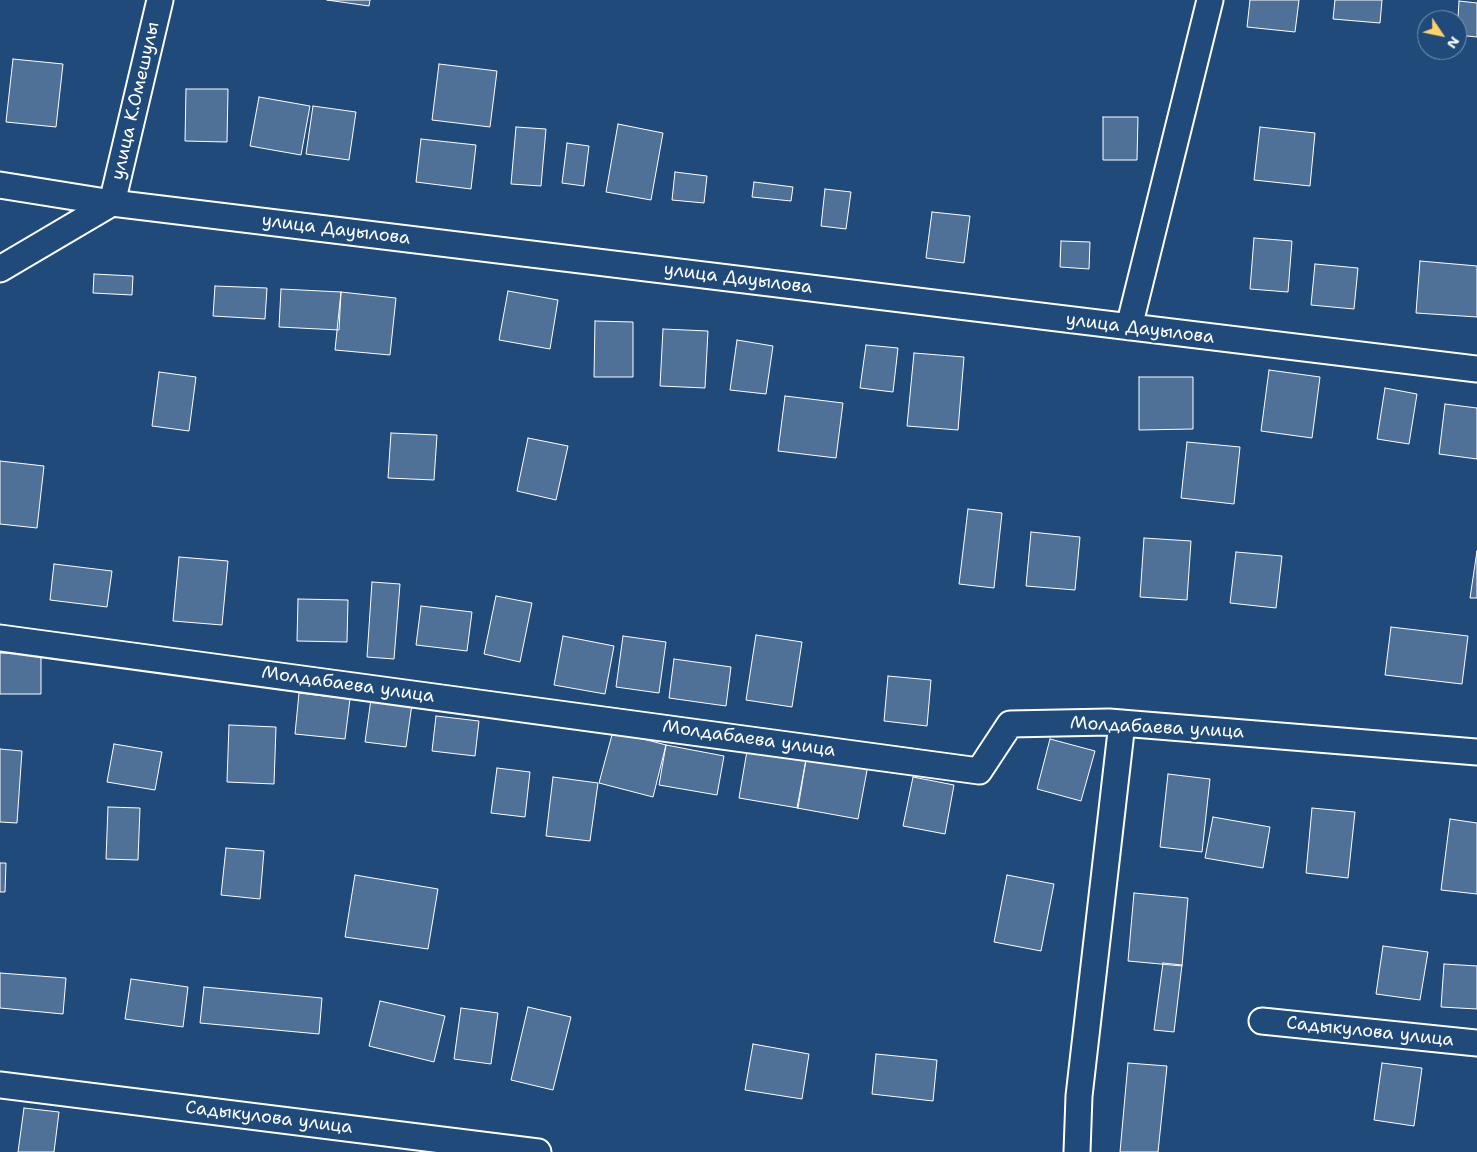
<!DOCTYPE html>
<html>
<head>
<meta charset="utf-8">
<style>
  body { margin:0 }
  #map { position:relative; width:1477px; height:1152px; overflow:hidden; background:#1f4a7a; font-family:"Shantell Sans",sans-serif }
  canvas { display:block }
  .north { position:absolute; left:1417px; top:10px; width:50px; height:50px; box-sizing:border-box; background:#1f4a7a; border:1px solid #7992af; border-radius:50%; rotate:124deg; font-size:14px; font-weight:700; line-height:20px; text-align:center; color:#fff }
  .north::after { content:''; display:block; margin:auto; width:18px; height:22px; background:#ffd166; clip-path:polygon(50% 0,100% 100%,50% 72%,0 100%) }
</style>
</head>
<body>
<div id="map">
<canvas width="1477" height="1152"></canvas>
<div class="north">N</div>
</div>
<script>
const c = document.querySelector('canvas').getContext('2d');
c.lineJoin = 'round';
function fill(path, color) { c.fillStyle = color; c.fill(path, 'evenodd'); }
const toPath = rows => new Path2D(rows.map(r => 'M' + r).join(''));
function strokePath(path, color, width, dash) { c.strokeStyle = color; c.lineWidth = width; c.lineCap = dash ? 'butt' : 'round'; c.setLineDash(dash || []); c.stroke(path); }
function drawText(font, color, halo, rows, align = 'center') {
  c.font = font + ' "Shantell Sans",sans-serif'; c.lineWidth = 5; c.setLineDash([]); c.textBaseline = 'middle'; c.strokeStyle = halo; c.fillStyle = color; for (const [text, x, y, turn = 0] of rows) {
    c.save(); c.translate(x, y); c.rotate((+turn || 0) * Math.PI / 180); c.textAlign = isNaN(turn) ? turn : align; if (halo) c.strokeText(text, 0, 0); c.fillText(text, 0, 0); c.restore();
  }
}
const building = toPath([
  [327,0,370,0,369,6,327,0],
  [1250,0,1299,0,1295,32,1247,27,1250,0],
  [1335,0,1382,0,1380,23,1333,19,1335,0],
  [1459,1,1477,3,1477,37,1457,35,1459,1],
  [13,59,63,64,56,127,6,122,13,59],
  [439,64,497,71,490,127,432,120,439,64],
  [186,89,228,89,227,142,185,141,186,89],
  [259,97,310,106,301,155,250,146,259,97],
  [313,106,356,112,349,160,306,154,313,106],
  [1103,117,1138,117,1137,160,1103,160,1103,117],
  [618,124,663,133,651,200,606,192,618,124],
  [516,127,546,129,541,186,511,184,516,127],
  [1260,127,1315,133,1310,186,1254,180,1260,127],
  [421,139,476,145,471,189,416,182,421,139],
  [567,143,589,146,584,186,562,183,567,143],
  [675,172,707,176,704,203,672,200,675,172],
  [754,182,793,187,791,201,752,197,754,182],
  [825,189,851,192,846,229,821,226,825,189],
  [932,212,970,216,964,263,926,258,932,212],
  [1254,238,1292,241,1288,292,1250,289,1254,238],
  [1061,241,1090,242,1089,269,1060,267,1061,241],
  [1420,261,1477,266,1477,317,1416,313,1420,261],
  [1315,264,1358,268,1354,309,1311,305,1315,264],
  [94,274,133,276,132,295,93,293,94,274],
  [215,286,267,288,265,319,213,316,215,286],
  [281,289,341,292,339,330,279,327,281,289],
  [508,291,558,300,550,349,499,340,508,291],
  [341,292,396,298,390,355,335,350,341,292],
  [595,321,633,322,633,377,594,377,595,321],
  [663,329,708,331,705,388,660,386,663,329],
  [737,340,773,346,766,394,730,390,737,340],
  [866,345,898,348,893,392,860,388,866,345],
  [914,353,964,357,958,430,907,426,914,353],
  [1269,370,1320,377,1312,438,1261,431,1269,370],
  [159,372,196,377,189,431,152,426,159,372],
  [1139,377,1193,377,1193,429,1139,430,1139,377],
  [1385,388,1417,394,1409,444,1377,439,1385,388],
  [785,396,843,403,836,458,778,451,785,396],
  [1445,404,1477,408,1477,459,1439,454,1445,404],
  [391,433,437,435,434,480,388,478,391,433],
  [528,438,568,446,556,500,517,491,528,438],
  [1187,442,1240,447,1234,504,1181,498,1187,442],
  [0,461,44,466,37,528,0,524,0,461],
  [968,509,1002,513,994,588,959,584,968,509],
  [1031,532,1080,537,1075,590,1026,586,1031,532],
  [1144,538,1191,541,1187,600,1140,597,1144,538],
  [1477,551,1477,598,1470,598,1477,551],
  [1236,552,1282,556,1276,608,1230,603,1236,552],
  [179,557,228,561,222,625,173,621,179,557],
  [54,564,112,571,107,607,50,600,54,564],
  [372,582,400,584,394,659,367,657,372,582],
  [496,596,532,603,520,662,484,654,496,596],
  [298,599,348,600,347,642,297,641,298,599],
  [421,606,472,612,467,651,416,645,421,606],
  [1391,627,1468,636,1462,684,1385,675,1391,627],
  [756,635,802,642,792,707,746,700,756,635],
  [563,636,614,646,605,694,554,685,563,636],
  [623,636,666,642,659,693,616,687,623,636],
  [0,653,41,654,41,694,0,694,0,653],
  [674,659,731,667,726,706,669,698,674,659],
  [888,676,931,680,927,726,884,721,888,676],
  [299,693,350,699,345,739,295,734,299,693],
  [371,699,412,704,406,747,365,742,371,699],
  [436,716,479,721,475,756,432,751,436,716],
  [229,725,276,727,274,784,227,782,229,725],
  [613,731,666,745,653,797,599,783,613,731],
  [1050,739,1095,751,1081,801,1037,789,1050,739],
  [114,744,162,752,155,790,107,782,114,744],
  [666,745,724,756,717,795,659,785,666,745],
  [748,745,807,754,798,808,739,798,748,745],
  [0,749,22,751,17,823,0,822,0,749],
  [807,754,868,765,858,819,797,808,807,754],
  [497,768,530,772,525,817,491,813,497,768],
  [1168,774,1210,779,1202,852,1160,847,1168,774],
  [553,777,598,783,590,841,546,836,553,777],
  [913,777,954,785,945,834,903,826,913,777],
  [108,807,140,808,138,860,106,859,108,807],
  [1312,808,1355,812,1348,878,1306,873,1312,808],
  [1213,817,1270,827,1263,868,1205,858,1213,817],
  [1450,819,1477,823,1477,894,1441,890,1450,819],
  [226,848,264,851,260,899,221,895,226,848],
  [0,863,6,863,5,892,0,892,0,863],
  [355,875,438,889,428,949,345,937,355,875],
  [1007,875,1054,884,1041,951,994,942,1007,875],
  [1134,893,1188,898,1182,966,1128,961,1134,893],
  [1383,946,1428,952,1420,1000,1376,994,1383,946],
  [1163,963,1182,965,1174,1032,1154,1030,1163,963],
  [1444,964,1477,966,1477,1009,1441,1007,1444,964],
  [0,973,66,978,63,1014,0,1008,0,973],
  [131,979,188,987,183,1027,125,1019,131,979],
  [204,987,322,998,319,1034,200,1023,204,987],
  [380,1001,445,1016,434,1062,369,1046,380,1001],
  [528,1007,571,1017,553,1090,511,1080,528,1007],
  [461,1008,498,1013,491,1064,454,1059,461,1008],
  [753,1044,809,1054,802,1099,745,1090,753,1044],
  [876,1054,937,1060,933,1101,872,1094,876,1054],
  [1128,1063,1167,1066,1158,1152,1120,1152,1128,1063],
  [1382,1063,1422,1068,1414,1126,1374,1120,1382,1063],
  [24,1108,59,1112,54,1152,18,1152,24,1108]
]);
const minor = toPath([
  [0,185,112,203,1477,369],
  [0,269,112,203,160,0],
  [1129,327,1210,0],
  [0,638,979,771,1010,724,1109,722,1477,752],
  [1262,1021,1477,1043],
  [0,1085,538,1152],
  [1077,1152,1079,1096,1122,723]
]);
const streetNames = [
  ["улица К.Омешулы",136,101,-77],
  ["улица Дауылова",336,230,7],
  ["улица Дауылова",738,279,7],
  ["улица Дауылова",1140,329,7],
  ["Молдабаева улица",348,685,8],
  ["Молдабаева улица",1157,728,3],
  ["Молдабаева улица",749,739,8],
  ["Садыкулова улица",1370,1032,6],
  ["Садыкулова улица",269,1118,7]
];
fill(building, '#507197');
strokePath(building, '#fff', 1);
strokePath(minor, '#fff', 29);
strokePath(minor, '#1f4a7a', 25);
drawText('18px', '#fff', '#1f4a7a', streetNames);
</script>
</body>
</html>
